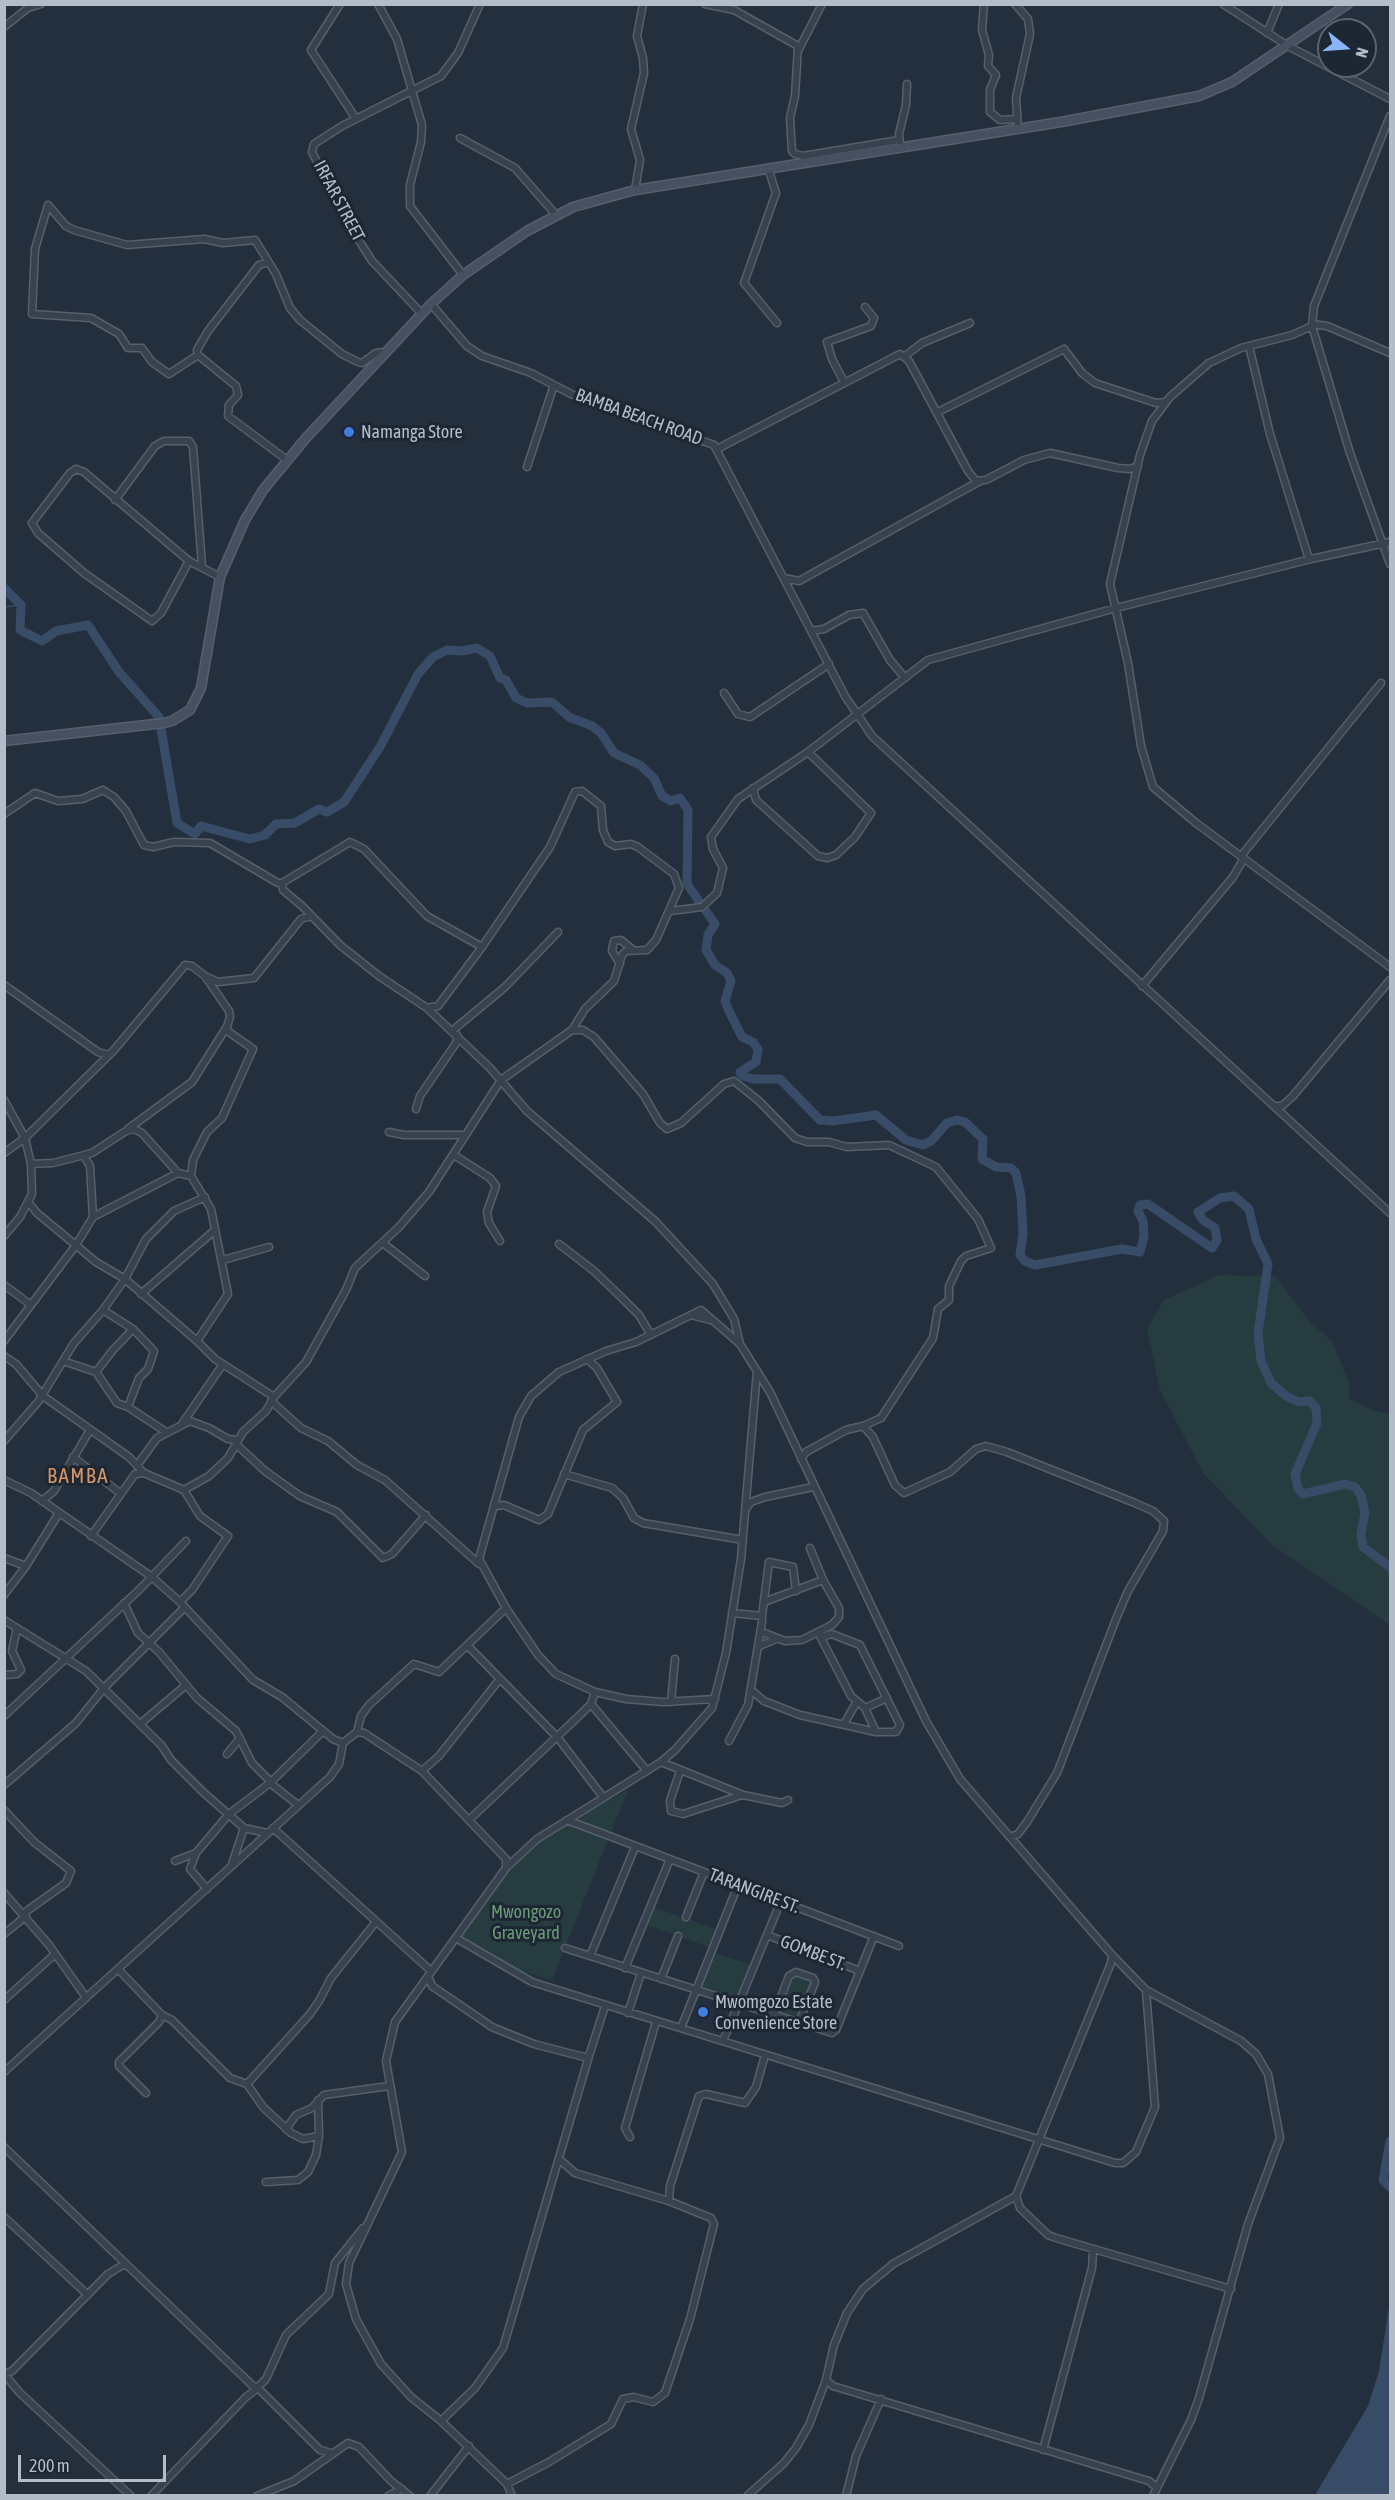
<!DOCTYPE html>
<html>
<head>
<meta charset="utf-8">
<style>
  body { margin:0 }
  #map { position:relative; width:1395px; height:2500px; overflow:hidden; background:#242f3e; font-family:"Asap Condensed",sans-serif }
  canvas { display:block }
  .frame { position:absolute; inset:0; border:6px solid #b4bcc9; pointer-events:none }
  .north { position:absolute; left:1317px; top:18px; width:60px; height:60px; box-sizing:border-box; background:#1d2633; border:2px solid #59626f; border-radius:50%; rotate:107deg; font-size:16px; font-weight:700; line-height:24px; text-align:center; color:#b4bcc9 }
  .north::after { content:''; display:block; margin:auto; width:21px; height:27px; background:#8ab4f8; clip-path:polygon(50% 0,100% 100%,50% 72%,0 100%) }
  .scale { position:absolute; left:18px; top:2455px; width:148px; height:27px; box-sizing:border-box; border:3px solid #b4bcc9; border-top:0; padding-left:8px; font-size:18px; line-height:21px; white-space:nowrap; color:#b4bcc9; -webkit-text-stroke:4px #1d2633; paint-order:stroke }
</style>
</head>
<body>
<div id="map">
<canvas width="1395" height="2500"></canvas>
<div class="frame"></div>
<div class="north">N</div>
<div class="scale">200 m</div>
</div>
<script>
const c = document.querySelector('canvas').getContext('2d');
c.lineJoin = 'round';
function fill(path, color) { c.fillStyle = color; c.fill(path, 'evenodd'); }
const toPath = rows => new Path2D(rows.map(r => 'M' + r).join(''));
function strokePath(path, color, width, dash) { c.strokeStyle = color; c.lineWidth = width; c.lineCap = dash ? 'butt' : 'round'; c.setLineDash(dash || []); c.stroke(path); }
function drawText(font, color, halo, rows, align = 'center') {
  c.font = font + ' "Asap Condensed",sans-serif'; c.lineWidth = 6; c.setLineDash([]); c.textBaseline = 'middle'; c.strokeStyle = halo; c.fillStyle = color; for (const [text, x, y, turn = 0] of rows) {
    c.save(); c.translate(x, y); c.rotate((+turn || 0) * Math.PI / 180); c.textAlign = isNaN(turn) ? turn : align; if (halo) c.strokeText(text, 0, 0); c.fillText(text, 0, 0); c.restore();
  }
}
const green = toPath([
  [1219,1275,1275,1276,1309,1321,1332,1341,1349,1382,1349,1399,1373,1410,1390,1414,1390,1625,1272,1545,1203,1473,1160,1390,1147,1329,1164,1300],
  [628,1790,552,1980,512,1968,462,1937,463,1931,506,1874,531,1847,554,1830],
  [653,1907,719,1930,712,1948,646,1925],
  [715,1953,751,1965,737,1999,700,1987],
  [795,1974,809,1979,812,1983,797,2018,778,2011,792,1976]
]);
const water = toPath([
  [1390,2301,1390,2495,1315,2495,1368,2406,1379,2371]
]);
const stream = toPath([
  [4,607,21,605]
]);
const river = toPath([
  [4,588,21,605,20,630,42,641,56,631,88,625,119,672,159,717,177,823,195,834,201,826,250,839,265,835,276,824,295,823,319,809,327,812,344,802,380,747,418,674,433,657,447,650,462,651,477,648,490,656,500,678,506,680,516,698,527,703,552,702,569,717,592,726,601,733,614,753,640,765,654,778,662,796,671,801,680,798,688,810,687,884,715,924,708,935,706,950,715,965,727,973,731,981,725,1001,729,1011,742,1037,753,1042,758,1049,756,1062,740,1072,743,1076,753,1079,780,1079,820,1120,833,1121,876,1115,906,1140,923,1145,931,1141,947,1123,957,1120,965,1122,983,1139,982,1159,996,1167,1011,1168,1016,1173,1021,1196,1023,1234,1020,1255,1025,1261,1035,1265,1122,1249,1140,1252,1144,1236,1143,1221,1138,1211,1140,1205,1148,1204,1212,1248,1217,1240,1215,1228,1203,1220,1198,1212,1220,1198,1234,1196,1249,1209,1256,1239,1268,1264,1258,1333,1261,1361,1271,1383,1286,1396,1299,1402,1310,1401,1316,1408,1317,1423,1295,1474,1298,1488,1303,1494,1345,1484,1355,1487,1361,1495,1365,1513,1361,1534,1363,1547,1390,1567],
  [1390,2141,1383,2180,1390,2187]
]);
const minor = toPath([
  [340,4,311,50,356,119],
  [378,4,397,39,422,125,421,142,410,185,410,206,463,275],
  [705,4,734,10,798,46,795,96,790,118,792,151,795,154,803,156,899,140],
  [984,4,982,30,989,55,988,66,996,75,990,90,990,112,1000,120,1016,119],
  [1015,4,1028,19,1030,34,1016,98,1018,128],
  [1223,4,1288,46,1390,99],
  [4,27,28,8,41,4],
  [1267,33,1279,4],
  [799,49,822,4],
  [1390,116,1314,306,1312,326,1292,335,1241,348,1209,363,1170,397,1152,421,1140,455,1110,584,1128,663,1141,746,1153,787,1196,823,1390,967],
  [460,138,515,168,556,215],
  [900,143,899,134,906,105,907,84],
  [768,168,776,193,744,283,777,323],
  [635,190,640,160,631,129,644,73,643,58,637,36,643,4],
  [48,205,66,226,74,230,127,245,204,239,223,243,255,240,276,274,290,308,300,320,342,354,358,362,362,363,376,353,384,352],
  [48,205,35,249,32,314,91,318,119,334,128,348,142,348,152,362,169,374,198,355],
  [268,262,259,265,208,331,197,350,198,355,236,386,238,395,229,405,228,416,287,460],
  [431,304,467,346,482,356,531,373,571,394,714,445,845,696,872,736,1390,1213],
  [422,314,372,261,346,220,312,152,314,144,342,126,441,76,458,53,480,4],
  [1312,324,1327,326,1390,353],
  [1312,326,1350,453,1390,564],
  [1249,346,1270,434,1308,556,1311,559,1390,542],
  [905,356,922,343,970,323],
  [844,382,832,359,827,342,871,326,874,318,865,307],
  [938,412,1064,349,1082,373,1095,383,1156,403,1165,402],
  [717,449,900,354,909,361,968,471,976,481,986,480,1024,460,1050,453,1118,468,1130,469,1138,466],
  [527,467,554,385],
  [115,500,155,446,164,441,189,441,193,447,202,566],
  [189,561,161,613,152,621,84,573,38,533,32,523,70,473,76,469,84,472,189,561,220,577],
  [784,578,799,581,980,481],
  [812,631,824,629,849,615,863,613,890,660,905,678],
  [724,693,738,714,750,717,829,664],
  [753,788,756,800,818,856,827,858,836,855,855,837,871,813,808,752],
  [4,814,35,793,58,801,82,799,103,790,114,797,126,811,144,845,153,847,174,842,210,843,278,883,282,883],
  [1241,856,1381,683],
  [670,911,702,907,717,893,723,868,713,849,711,837,738,799,808,752,928,660,1116,608,1311,559],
  [482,947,427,916,364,849,350,842,282,883,283,890,302,906,340,945,379,976,427,1008,490,1068,527,1111,656,1222,713,1284,734,1319,740,1344],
  [620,964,612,951,614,941,621,940,632,949],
  [205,976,229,1011,230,1017,226,1030,253,1049,222,1118,207,1132,193,1160,191,1176,211,1209,228,1294,197,1341,215,1359,274,1397],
  [4,985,98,1052,109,1055],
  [1142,986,1233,877,1244,858],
  [572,1030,583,1030,594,1037,643,1094,660,1123,667,1129,681,1123,724,1084,734,1081,759,1101,795,1138,807,1142,829,1142,847,1147,889,1145,936,1167,978,1219,991,1248,966,1256,961,1261,949,1286,949,1300,938,1309,933,1338,881,1418,863,1426],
  [452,1031,505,987,558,932],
  [4,1100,25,1138,31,1164,32,1194,20,1217,4,1236],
  [1275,1106,1282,1106,1293,1096,1390,980],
  [416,1109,420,1096,456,1043,457,1035],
  [128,1129,192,1082,226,1028],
  [389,1132,404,1135,465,1135],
  [4,1153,25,1138,114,1050,185,965,192,966,205,976,218,982,254,978,301,919,312,916],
  [454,1155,490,1178,496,1186,487,1212,489,1223,500,1241],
  [31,1164,53,1163,92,1153,126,1131,134,1129,142,1133,178,1173],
  [29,1203,37,1213,96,1262,125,1279,197,1341],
  [93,1217,178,1173,191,1176],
  [383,1243,425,1276],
  [559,1244,594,1271,620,1296,639,1315,651,1335],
  [223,1260,269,1247],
  [4,1285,31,1305],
  [141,1294,215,1230],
  [691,1315,710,1320],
  [4,1341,76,1245,93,1217,90,1166,84,1156],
  [4,1356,16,1364,43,1396,129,1457,144,1473],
  [63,1361,96,1372,117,1403,128,1407,166,1432],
  [96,1372,113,1350,133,1329],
  [271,1401,301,1428,328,1441,357,1465,385,1480,479,1564],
  [128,1407,139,1378,148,1369,154,1351,133,1329,103,1310,125,1279,146,1239,174,1211,205,1197],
  [182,1424,223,1364],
  [4,1441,38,1402,74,1343,103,1310],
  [237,1445,265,1471,300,1496,337,1512,383,1558,392,1554,426,1515],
  [73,1457,120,1493],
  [801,1459,806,1452,846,1430,863,1426,873,1437,895,1485,904,1493,950,1472,976,1449,986,1446,1007,1452,1135,1503,1153,1511,1164,1521,1163,1531,1128,1591,1116,1619,1057,1773,1027,1822,1018,1834,1010,1837],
  [138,1464,157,1438,190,1421,209,1428,228,1439,238,1440],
  [564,1474,612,1488,623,1498,634,1518,643,1523,743,1540],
  [4,1480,31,1493,152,1577,180,1602,253,1680,282,1697,333,1739,343,1743,357,1732,364,1733,422,1771,506,1859,506,1868,395,2022,386,2061,402,2152,349,2263,346,2284,356,2319,381,2364,411,2397,441,2421,507,2484,512,2496],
  [42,1501,54,1491,90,1430],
  [496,1506,504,1505,539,1520,548,1514,583,1430,617,1402,597,1368,587,1359],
  [745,1510,751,1502,765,1497,813,1487],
  [91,1536,135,1474,144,1473,184,1490,209,1476,228,1458,243,1432,266,1411,274,1397,306,1362,346,1290,355,1268,399,1227,429,1192,501,1080,572,1030,585,1009,614,981,622,955,626,951,647,950,656,940,679,888,674,874,638,847,631,844,615,846,608,842,603,830,601,806,582,791,575,792,550,847,482,947,438,1006,427,1008],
  [4,1558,26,1566,59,1513],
  [4,1595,26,1566],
  [180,1602,192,1590,228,1536,200,1516,184,1490],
  [764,1602,823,1580],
  [124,1603,138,1633,159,1652,197,1698,236,1731,252,1763,272,1783],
  [762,1616,769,1562,793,1567,796,1591],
  [4,1620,86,1671,162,1746,171,1760,203,1792,244,1828,267,1833],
  [762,1632,785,1641,802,1640,832,1625,839,1617,839,1608,823,1580,810,1548],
  [820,1636,851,1696,865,1708,876,1732],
  [467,1645,558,1738,603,1797],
  [760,1646,776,1639],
  [4,1675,17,1674,21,1670,12,1651,17,1628],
  [751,1690,764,1701,800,1715,876,1732,896,1732,900,1725,860,1645,832,1634,821,1637],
  [715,1699,663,1702,626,1699,595,1692,556,1674,538,1655,506,1608,479,1559,519,1417,531,1396,559,1372,606,1351,636,1342,701,1310,740,1344,770,1392,926,1721,960,1779,1112,1955,1146,1990,1241,2041,1256,2054,1268,2074,1280,2138,1248,2224,1199,2398,1191,2420,1153,2496],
  [671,1702,675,1659],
  [591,1704,647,1771],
  [865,1708,887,1698],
  [4,1716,139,1590,186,1541],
  [140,1724,186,1685],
  [844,1724,856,1703],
  [357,1732,361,1716,369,1705,414,1664,439,1672,506,1608],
  [729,1741,748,1705,762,1622,762,1616,732,1613],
  [227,1754,240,1738],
  [661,1762,743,1795,782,1803,788,1800],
  [422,1771,439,1756,499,1680],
  [680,1771,670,1801,671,1811,683,1814,742,1795],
  [271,1782,323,1731],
  [4,1785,76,1723,104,1688,185,1607],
  [4,1810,34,1842,71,1871,66,1883,24,1913],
  [469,1820,581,1714,591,1704,595,1692],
  [567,1820,899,1946],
  [273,1828,431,1971],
  [196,1853,190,1869,207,1889],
  [175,1861,196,1853,229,1814,270,1783,298,1805],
  [232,1864,244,1828],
  [508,1866,537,1839,661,1762,675,1750,712,1708,726,1653,741,1559,757,1371],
  [4,1893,49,1945,85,1996],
  [686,1917,704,1872],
  [4,1934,26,1916],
  [767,1935,860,1971],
  [456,1938,532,1982,1115,2163,1123,2163,1136,2152,1155,2107,1146,1990],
  [565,1948,832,2033,836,2030,874,1936],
  [1112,1955,1111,1963,1016,2196,893,2264,863,2289,847,2313,834,2345,826,2380,833,2386,1149,2481,1157,2488],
  [590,1956,635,1847],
  [625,1968,670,1859],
  [118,1969,162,2015,159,2022,119,2062,119,2066,146,2093],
  [428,1976,432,1986,492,2027,534,2044,584,2057,589,2056,605,2006],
  [661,1979,678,1936],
  [4,2000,54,1955],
  [628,2013,641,1973],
  [162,2015,172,2020,230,2078,247,2084,310,2014,319,2001,331,1978,375,1923],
  [774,2015,789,1976,796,1972,813,1978,815,1982,799,2023],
  [681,2028,738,1885],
  [723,2041,781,1901],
  [4,2072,330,1777,339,1764,343,1743],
  [247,2084,263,2107,291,2133,303,2139,319,2136],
  [286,2129,296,2115,312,2108,324,2095,389,2086],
  [630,2137,625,2128,656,2022],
  [4,2147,127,2265],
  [559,2159,575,2173,669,2201],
  [266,2182,298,2180,308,2172,316,2155,319,2136,318,2100],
  [1016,2196,1020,2208,1048,2235,1056,2238,1231,2289],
  [4,2217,88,2295],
  [257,2387,320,2450,331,2453],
  [441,2421,475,2388,503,2348,589,2056],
  [1043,2450,1092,2268,1093,2251],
  [507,2484,549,2462,611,2424,623,2399,634,2397,653,2402,665,2393,690,2319,714,2224,711,2218,669,2201,670,2186,699,2096,706,2094,745,2103,756,2087,765,2055],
  [131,2496,20,2393,4,2374,12,2371,108,2274,123,2265,128,2266,253,2386,258,2387,266,2379,286,2335,329,2294,335,2263,363,2228],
  [151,2496,246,2397,258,2388],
  [257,2496,294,2481,348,2443,359,2447,391,2481,410,2496],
  [388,2496,402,2489],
  [430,2496,469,2446],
  [747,2496,784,2463,796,2448,809,2425,826,2380],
  [846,2496,856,2456,881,2399]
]);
const secondary = toPath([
  [4,741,164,723,172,721,190,710,201,688,220,577,245,520,263,490,306,438,431,304,463,275,527,231,573,207,635,190,1061,122,1199,96,1232,82,1348,4]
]);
const markers = [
  [349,432,6,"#3f7fe0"],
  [703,2012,6,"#3f7fe0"]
];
const streetNames = [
  ["IRFAR STREET",339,201,62],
  ["BAMBA BEACH ROAD",639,417,20],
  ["TARANGIRE ST.",754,1891,21],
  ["GOMBE ST.",813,1953,21]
];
const poiNames = [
  ["Namanga Store",361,432],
  ["Mwomgozo Estate",715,2002],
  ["Convenience Store",715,2023]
];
const parkNames = [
  ["Mwongozo",526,1912],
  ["Graveyard",526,1933]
];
const quarterNames = [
  ["BAMBA",78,1476]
];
fill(green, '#263c3f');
fill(water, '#394c67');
strokePath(stream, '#394c67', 1.5);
strokePath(river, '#394c67', 9);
strokePath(minor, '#565f6c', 9);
strokePath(secondary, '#565f6c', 11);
strokePath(minor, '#38414e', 6);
strokePath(secondary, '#465061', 8);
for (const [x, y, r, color] of markers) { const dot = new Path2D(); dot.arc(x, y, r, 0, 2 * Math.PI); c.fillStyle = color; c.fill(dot); strokePath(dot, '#1d2633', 2); }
drawText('18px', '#b4bcc9', '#1d2633', streetNames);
drawText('18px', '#b4bcc9', '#1d2633', poiNames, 'left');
drawText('18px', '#6b9a76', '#1d2633', parkNames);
c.letterSpacing = '1.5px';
drawText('21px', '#d59563', '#1d2633', quarterNames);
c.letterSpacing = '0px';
</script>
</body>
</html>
